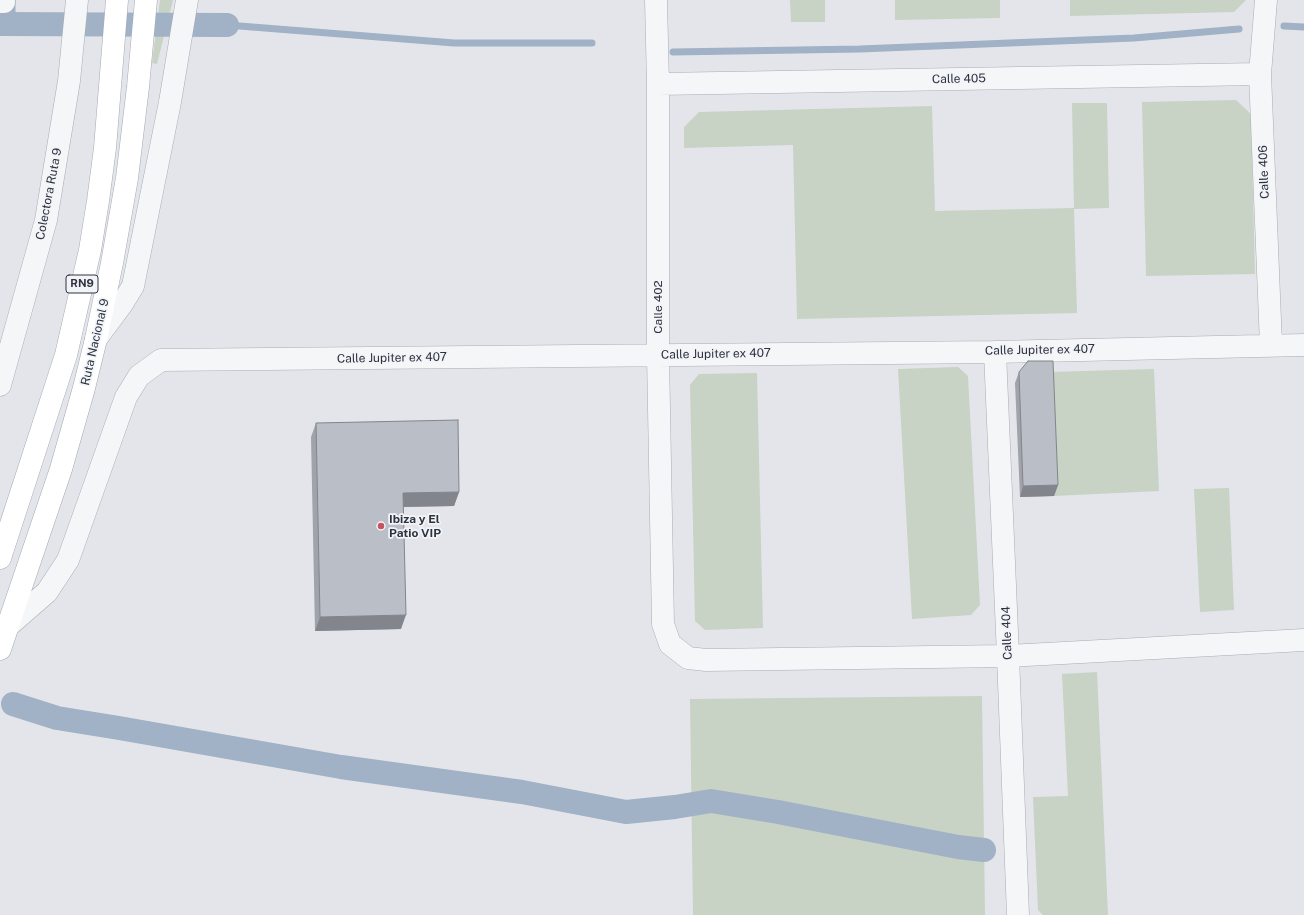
<!DOCTYPE html>
<html>
<head>
<meta charset="utf-8">
<style>
  body { margin:0 }
  canvas { display:block; background:#e3e5ea }
</style>
</head>
<body>
<canvas width="1304" height="915"></canvas>
<script>
const c = document.querySelector('canvas').getContext('2d');
c.lineJoin = 'round';
function fill(path, color) { c.fillStyle = color; c.fill(path, 'evenodd'); }
const toPath = rows => new Path2D(rows.map(r => 'M' + r).join(''));
function strokePath(path, color, width, dash) { c.strokeStyle = color; c.lineWidth = width; c.lineCap = dash ? 'butt' : 'round'; c.setLineDash(dash || []); c.stroke(path); }
function drawText(font, color, halo, rows, align = 'center') {
  c.font = font + ' "Public Sans",sans-serif'; c.lineWidth = 3.5; c.setLineDash([]); c.textBaseline = 'middle'; c.strokeStyle = halo; c.fillStyle = color; for (const [text, x, y, turn = 0] of rows) {
    c.save(); c.translate(x, y); c.rotate((+turn || 0) * Math.PI / 180); c.textAlign = isNaN(turn) ? turn : align; if (halo) c.strokeText(text, 0, 0); c.fillText(text, 0, 0); c.restore();
  }
}
const green = toPath([
  [160,0,173,0,157,64,152,63],
  [790,0,825,0,825,22,791,22],
  [895,0,1000,0,1000,18,895,20],
  [1070,0,1246,0,1234,12,1070,16],
  [1236,100,1251,114,1255,274,1146,276,1142,102],
  [1072,103,1107,103,1109,208,1074,209,1077,313,797,319,793,145,684,148,684,127,699,112,932,106,935,211,1074,208],
  [958,367,968,376,980,605,971,615,912,619,898,369],
  [1154,369,1159,491,1054,496,1049,372],
  [757,373,763,628,705,630,695,621,690,385,699,374],
  [1229,488,1234,610,1200,612,1194,489],
  [1097,672,1108,915,1043,915,1038,910,1033,797,1068,796,1062,674],
  [982,696,985,915,693,915,690,699]
]);
const stream = toPath([
  [12,0,12,24],
  [227,25,454,43,592,43],
  [1284,26,1304,27],
  [673,52,860,49,1134,38,1239,29]
]);
const canal = toPath([
  [0,24,227,25],
  [13,704,57,718,119,728,341,767,522,792,626,812,675,807,711,801,778,812,958,847,984,850]
]);
const minor = toPath([
  [656,0,658,84,658,355,663,624,670,644,688,658,706,660,1008,656,1304,640],
  [1266,0,1260,74,1271,345],
  [0,2,4,2],
  [658,84,1260,74],
  [96,339,122,304,133,286,170,102,187,0],
  [995,352,1008,656,1018,915],
  [0,385,46,220,69,81,77,0],
  [8,626,47,592,68,560,126,397,139,376,161,360,995,352,1304,345]
]);
const major = toPath([
  [0,558,66,355,90,250,98,201,105,148,117,0],
  [0,649,61,469,84,388,96,339,112,263,127,178,138,87,146,0]
]);
const wall = toPath([
  [1019,372,1058,485,1054,496,1020,497,1015,383],
  [316,423,459,492,454,506,403,507,401,629,315,631,311,437]
]);
const shadedWall = toPath([
  [1058,485,1054,496,1020,497,1023,486],
  [459,492,454,506,398,507,403,493],
  [406,615,401,629,315,631,320,617]
]);
const building = toPath([
  [1028,361,1053,361,1058,485,1023,486,1019,372,1028,361],
  [458,420,459,492,403,493,406,615,320,617,316,423,458,420]
]);
const markers = [
  [381,526,4,"#c35460"]
];
const shields = [
  [82,284,32]
];
const shieldNames = [
  ["RN9",82,284]
];
const streetNames = [
  ["Calle 405",959,79,-1],
  ["Calle 406",1264,172,-92],
  ["Colectora Ruta 9",49,194,-79],
  ["Calle 402",658,307,-90],
  ["Ruta Nacional 9",95,342,-77],
  ["Calle Jupiter ex 407",1040,350,-1],
  ["Calle Jupiter ex 407",716,354,-1],
  ["Calle Jupiter ex 407",392,358,-1],
  ["Calle 404",1007,633,-92]
];
const poiNames = [
  ["Ibiza y El",389,519],
  ["Patio VIP",389,533]
];
fill(green, '#c8d3c5');
strokePath(stream, '#a1b1c6', 7);
strokePath(canal, '#a1b1c6', 24);
strokePath(minor, '#a8acb4', 23);
strokePath(major, '#a3a9b4', 23);
strokePath(minor, '#f5f6f8', 22);
strokePath(major, '#fff', 22);
fill(wall, '#a0a3aa');
fill(shadedWall, '#82858b');
fill(building, '#babec6');
strokePath(building, '#82858b', 1);
for (const [x, y, r, color] of markers) { const dot = new Path2D(); dot.arc(x, y, r, 0, 2 * Math.PI); c.fillStyle = color; c.fill(dot); strokePath(dot, '#f2f4f7', 1.5); }
for (const [x, y, w] of shields) { const box = new Path2D(); box.roundRect(x - w / 2, y - 9, w, 18, 3); c.fillStyle = '#f2f4f7'; c.fill(box); strokePath(box, '#2c3240', 1); }
drawText('bold 11px', '#2c3240', null, shieldNames);
drawText('12px', '#2c3240', '#f2f4f7', streetNames);
drawText('bold 12px', '#2c3240', '#f2f4f7', poiNames, 'left');
</script>
</body>
</html>
